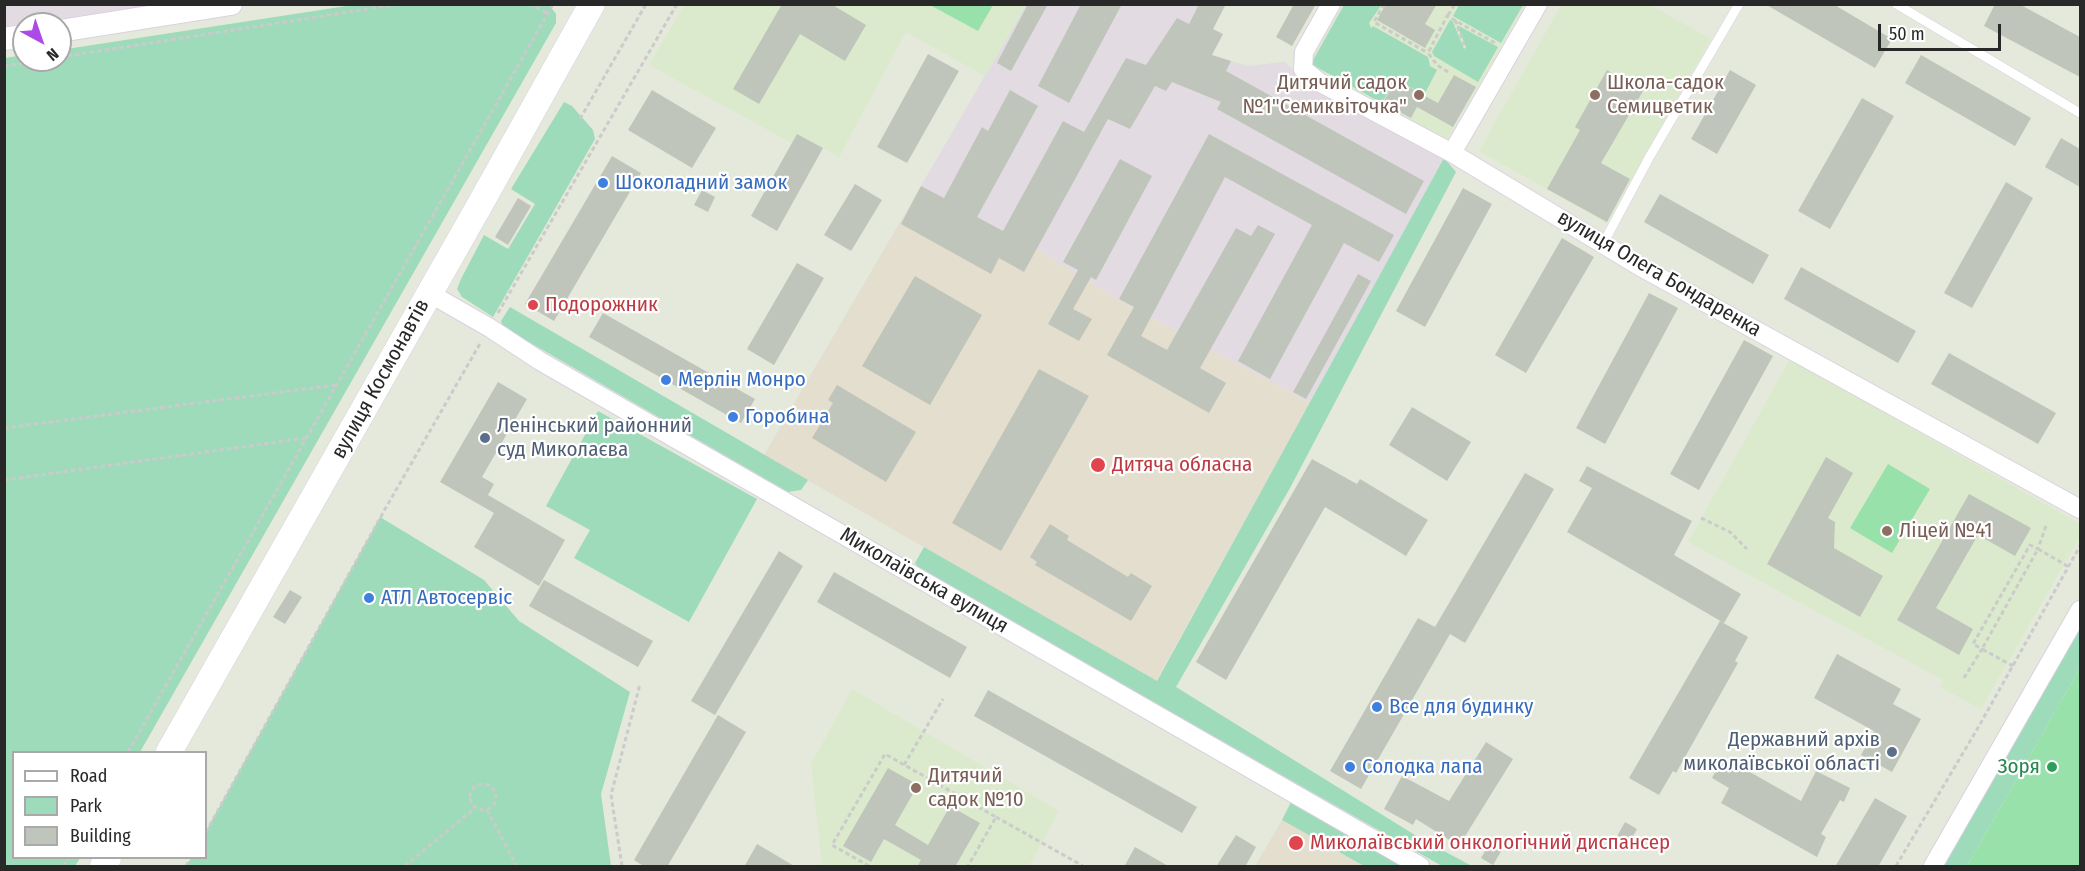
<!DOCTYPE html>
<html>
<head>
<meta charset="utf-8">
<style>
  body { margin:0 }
  #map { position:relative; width:2085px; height:871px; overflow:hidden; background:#e4e9db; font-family:"Fira Sans Condensed",sans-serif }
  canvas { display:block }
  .frame { position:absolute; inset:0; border:6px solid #282828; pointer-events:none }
  .legend { position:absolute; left:12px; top:751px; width:195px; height:108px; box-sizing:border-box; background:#fff; border:2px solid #a9a9a9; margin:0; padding:8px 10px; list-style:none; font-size:18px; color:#282828 }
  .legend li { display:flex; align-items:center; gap:12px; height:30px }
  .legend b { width:30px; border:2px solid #a9a9a9 }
  .north { position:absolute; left:12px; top:12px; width:60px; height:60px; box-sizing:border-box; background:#fff; border:2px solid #a9a9a9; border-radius:50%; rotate:140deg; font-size:16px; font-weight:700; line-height:24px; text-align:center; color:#282828 }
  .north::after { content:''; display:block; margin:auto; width:21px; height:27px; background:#ad4ae7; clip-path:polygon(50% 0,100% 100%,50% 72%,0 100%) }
  .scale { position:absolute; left:1878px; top:24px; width:123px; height:27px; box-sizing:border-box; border:3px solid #282828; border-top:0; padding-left:8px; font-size:18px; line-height:21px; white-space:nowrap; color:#282828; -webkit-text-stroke:4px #fff; paint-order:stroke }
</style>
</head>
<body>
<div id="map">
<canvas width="2085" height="871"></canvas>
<div class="frame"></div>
<ul class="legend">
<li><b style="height:8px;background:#fff"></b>Road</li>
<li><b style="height:16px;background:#9ddbba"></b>Park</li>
<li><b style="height:16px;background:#c0c5bb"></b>Building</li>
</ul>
<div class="north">N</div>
<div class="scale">50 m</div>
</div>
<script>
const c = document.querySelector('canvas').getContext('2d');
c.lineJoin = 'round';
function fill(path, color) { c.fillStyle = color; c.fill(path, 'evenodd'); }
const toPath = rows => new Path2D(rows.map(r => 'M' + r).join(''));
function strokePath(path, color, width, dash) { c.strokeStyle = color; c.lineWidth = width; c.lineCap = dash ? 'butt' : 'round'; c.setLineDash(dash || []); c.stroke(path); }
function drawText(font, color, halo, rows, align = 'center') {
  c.font = font + ' "Fira Sans Condensed",sans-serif'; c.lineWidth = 4.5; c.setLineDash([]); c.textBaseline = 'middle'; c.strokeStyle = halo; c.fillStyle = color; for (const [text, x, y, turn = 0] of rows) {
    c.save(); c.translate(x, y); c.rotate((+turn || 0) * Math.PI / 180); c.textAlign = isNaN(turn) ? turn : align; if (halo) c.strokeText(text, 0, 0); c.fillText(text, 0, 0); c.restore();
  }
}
const industrial = toPath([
  [5,5,163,5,44,24,24,24,24,27,5,31],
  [1026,5,1199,5,1181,38,1212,55,1248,66,1284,62,1312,86,1444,158,1310,403,1120,301,1037,250,921,186]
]);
const education = toPath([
  [684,5,1026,5,985,76,906,32,839,157,797,134,792,143,649,65],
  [1343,5,1525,5,1446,141,1309,64],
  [1561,5,1650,5,1711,39,1607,223,1479,151],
  [1790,359,2080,524,2080,537,1981,709,1940,687,1943,680,1688,542],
  [852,689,1059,811,1029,866,822,866,811,764]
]);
const medical = toPath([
  [921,186,1037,250,1120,301,1310,403,1156,681,764,455],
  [1282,820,1364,866,1255,866]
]);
const green = toPath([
  [1382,4,1369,23,1371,28,1373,26,1428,57,1430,66,1437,70,1424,95,1396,79,1382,103,1311,64,1344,5],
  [547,5,550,6,556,14,556,23,140,752,14,752,14,858,80,858,75,866,5,866,5,58,24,55,24,60,60,60,60,50,353,5],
  [1459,5,1459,4,1523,5,1501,43,1453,16],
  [1450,20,1453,22,1464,49,1466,47,1457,25,1498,47,1478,82,1434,56,1432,52],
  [564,102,572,106,593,130,595,139,493,317,462,297,457,289,461,279,484,235,508,249,535,204,511,189],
  [1444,158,1456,172,1290,488,1176,687,1423,840,1472,866,1442,866,920,570,915,563,924,547,1157,681],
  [510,307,808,480,801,490,788,492,503,327,501,321],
  [598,411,757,499,689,622,574,558,590,530,546,506],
  [380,517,484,580,519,621,630,692,601,794,611,866,186,866,191,858,206,858,206,831],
  [2080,625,2080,668,1967,866,1943,866],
  [1291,802,1403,866,1364,866,1282,820]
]);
const pitch = toPath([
  [930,5,993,5,978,31],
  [1888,464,1930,489,1892,553,1850,528],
  [2080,668,2080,866,1967,866]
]);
const building = toPath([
  [782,4,831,4,866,25,845,61,800,34,759,104,733,89],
  [1028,4,1048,4,1011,71,997,63],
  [1081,4,1122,4,1069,103,1038,86],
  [1199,4,1226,4,1213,29,1223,34,1212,55,1231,61,1226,71,1424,181,1406,214,1217,109,1221,102,1172,82,1166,91,1155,86,1130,129,1108,119,1024,272,999,258,991,274,901,224,921,186,944,198,982,127,988,131,1010,90,1038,106,977,217,1003,231,1063,121,1084,132,1126,58,1146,65,1177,18,1189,24],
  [1294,4,1316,4,1292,46,1276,37],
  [1386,4,1437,4,1425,24,1435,30,1425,48,1377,20],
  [1765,4,1833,4,1892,39,1875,68],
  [1995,4,2019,4,2080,37,2080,77,1984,26],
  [928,54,959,71,907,163,877,147],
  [1921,55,2031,118,2015,146,1905,83],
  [1607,70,1643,91,1601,163,1630,179,1607,222,1547,189,1580,130,1575,127],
  [1730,70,1756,85,1717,154,1691,139],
  [1454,75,1476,87,1453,127,1417,107,1411,118,1383,103,1396,80,1438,103],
  [652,90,716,128,692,168,628,130],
  [1862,98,1894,116,1830,229,1798,211],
  [797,134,823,148,777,231,751,216],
  [1209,134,1394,235,1379,262,1344,243,1270,379,1238,361,1312,225,1225,177,1141,336,1167,350,1236,228,1251,236,1258,225,1275,234,1200,368,1226,383,1209,413,1107,355,1134,307,1119,299],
  [2061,138,2080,149,2080,187,2045,167],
  [612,156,641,173,554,321,525,304],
  [1120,159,1152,176,1096,280,1091,277,1073,309,1092,319,1079,341,1048,324,1078,270,1063,262],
  [2006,182,2033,198,1972,308,1944,293],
  [855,184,882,200,851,251,824,235],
  [1463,188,1492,204,1425,327,1396,311],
  [702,190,715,197,708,212,694,205],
  [1660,194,1769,255,1753,284,1644,222],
  [518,198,531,206,508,245,495,237],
  [1562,238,1594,257,1526,373,1495,355],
  [797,263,824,278,774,365,747,349],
  [1801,267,1916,331,1898,363,1784,299],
  [1358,274,1371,281,1306,399,1293,392],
  [915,276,982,315,930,405,862,366],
  [1649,293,1678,308,1605,444,1576,428],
  [603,313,755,399,741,423,589,337],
  [1744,340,1773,356,1699,490,1670,474],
  [1949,353,2056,413,2038,444,1931,384],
  [1039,369,1089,396,1001,551,952,523],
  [498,382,527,399,482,477,494,484,488,495,565,540,539,586,474,547,494,513,440,482],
  [837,385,916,432,886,482,812,438,833,403,828,400],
  [1412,407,1471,442,1447,481,1389,445],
  [1826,457,1853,473,1828,518,1835,522,1834,548,1883,576,1860,617,1767,564],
  [1312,459,1357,484,1360,479,1428,520,1406,556,1325,507,1226,680,1196,662],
  [1587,466,1692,521,1674,555,1741,594,1724,623,1567,532,1592,488,1579,481],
  [1525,473,1554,489,1465,643,1450,634,1361,789,1330,771,1418,618,1435,627],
  [1969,494,2031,528,2015,556,1978,535,1936,608,1973,629,1959,655,1897,620],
  [1050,524,1069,536,1067,540,1128,577,1131,573,1152,586,1131,621,1035,565,1037,562,1030,557],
  [779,551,803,566,715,715,691,701],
  [834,572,967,647,950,678,817,602],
  [544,580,653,641,638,667,529,606],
  [290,590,302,597,285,624,273,617],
  [1720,621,1748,637,1735,661,1738,663,1676,773,1673,771,1659,795,1629,778],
  [1837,654,1901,689,1893,704,1921,719,1892,772,1861,755,1874,731,1814,698],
  [988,690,1197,807,1182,833,974,716],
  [718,715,746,732,667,867,645,867,634,860],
  [1486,742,1513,759,1459,846,1416,819,1413,825,1384,809,1402,776,1449,801],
  [1721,762,1738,772,1741,767,1801,801,1816,771,1850,788,1844,802,1840,800,1821,834,1826,837,1817,857,1721,803,1729,788,1712,778],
  [888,768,918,785,895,825,928,845,950,806,980,823,955,867,917,867,921,860,884,839,871,862,843,846],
  [1875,798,1907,816,1878,867,1835,867],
  [1625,822,1637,829,1628,845,1616,838],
  [1236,835,1256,847,1245,867,1216,867],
  [1494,836,1506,843,1493,865,1481,858],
  [757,844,796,867,744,867],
  [1135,847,1170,867,1124,867]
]);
const path = toPath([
  [529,4,548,13],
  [1384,4,1374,22,1428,53],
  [1448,15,1455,4],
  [1455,20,1465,48],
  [60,57,400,4],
  [4,66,42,60],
  [1448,72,1437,65,1428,53,1447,16,1497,44],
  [580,119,646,4],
  [498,313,677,4],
  [4,428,336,385],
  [4,480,306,438],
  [1701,518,1730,532,1747,549],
  [2013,666,1982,649,2038,549,2069,567],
  [1964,678,1982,649,1973,644,2030,545,2038,549,2047,523],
  [128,752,553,4],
  [904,765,943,699],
  '470 797a13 13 0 1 1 26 0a13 13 0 1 1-26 0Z',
  [487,810,517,866],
  [996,817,1083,866],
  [206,832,384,511,481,342],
  [63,866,68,858],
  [186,866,191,858],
  [405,866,475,808],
  [622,866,611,795,640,684],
  [869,866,832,845,885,754,996,817,968,866],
  [1896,866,1979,726,2080,546]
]);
const service = toPath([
  [1896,4,2080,113],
  [1603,244,1650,156,1739,4]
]);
const minor = toPath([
  [1331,4,1304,52,1303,69,1319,82,1452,153,1639,266,2080,509],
  [1452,153,1538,4],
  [429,293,490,328,540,361,1420,866],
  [1933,866,2080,610]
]);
const tertiary = toPath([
  [60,31,231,4],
  [4,39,24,36]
]);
const secondary = toPath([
  [169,752,478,208,592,4],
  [103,866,108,858]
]);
const markers = [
  [1419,95,6,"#8d6e63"],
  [1595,95,6,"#8d6e63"],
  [603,183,6,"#3f7fe0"],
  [533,305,6,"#e0444e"],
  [666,380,6,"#3f7fe0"],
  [733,417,6,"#3f7fe0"],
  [485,438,6,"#5c6f8a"],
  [1098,465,8,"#e0444e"],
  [1887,531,6,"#8d6e63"],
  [369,598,6,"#3f7fe0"],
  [1377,707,6,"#3f7fe0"],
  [1892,752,6,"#5c6f8a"],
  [1350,767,6,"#3f7fe0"],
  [2052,767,6,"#2e9e5b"],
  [916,788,6,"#8d6e63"],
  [1296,843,8,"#e0444e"]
];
const educationNames = [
  ["Дитячий садок",1407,83,"right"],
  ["№1\"Семиквіточка\"",1407,107,"right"],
  ["Школа-садок",1607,83],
  ["Семицветик",1607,107],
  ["Ліцей №41",1899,531],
  ["Дитячий",928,776],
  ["садок №10",928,800]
];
const shopNames = [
  ["Шоколадний замок",615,183],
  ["Мерлін Монро",678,380],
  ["Горобина",745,417],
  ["АТЛ Автосервіс",381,598],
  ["Все для будинку",1389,707],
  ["Солодка лапа",1362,767]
];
const streetNames = [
  ["вулиця Олега Бондаренка",1659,274,30],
  ["вулиця Космонавтів",381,379,-61],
  ["Миколаївська вулиця",924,581,30]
];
const healthNames = [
  ["Подорожник",545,305],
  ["Дитяча обласна",1112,465],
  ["Миколаївський онкологічний диспансер",1310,843]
];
const serviceNames = [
  ["Ленінський районний",497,426],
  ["суд Миколаєва",497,450],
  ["Державний архів",1880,740,"right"],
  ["миколаївської області",1880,764,"right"]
];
const leisureNames = [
  ["Зоря",2040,767]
];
fill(industrial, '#e2dbe2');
fill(education, '#dbeacc');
fill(medical, '#e4dece');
fill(green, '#9ddbba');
fill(pitch, '#99e1ab');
fill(building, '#c0c5bb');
strokePath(service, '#dad1e0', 10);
strokePath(minor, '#dad1e0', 20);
strokePath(tertiary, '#dad1e0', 24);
strokePath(secondary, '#dad1e0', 27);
strokePath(path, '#cbcbcb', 3, [4.5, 3]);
strokePath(service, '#fff', 9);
strokePath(minor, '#fff', 18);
strokePath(tertiary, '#fff', 22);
strokePath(secondary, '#fff', 26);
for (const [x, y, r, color] of markers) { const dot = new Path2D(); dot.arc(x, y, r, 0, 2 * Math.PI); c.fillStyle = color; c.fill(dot); strokePath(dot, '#fff', 2); }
drawText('21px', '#785e54', '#fff', educationNames, 'left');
drawText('21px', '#366cbe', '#fff', shopNames, 'left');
drawText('21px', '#282828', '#fff', streetNames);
drawText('21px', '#be3a42', '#fff', healthNames, 'left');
drawText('21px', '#4e5e75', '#fff', serviceNames, 'left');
drawText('21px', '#27864d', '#fff', leisureNames, 'right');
</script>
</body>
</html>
